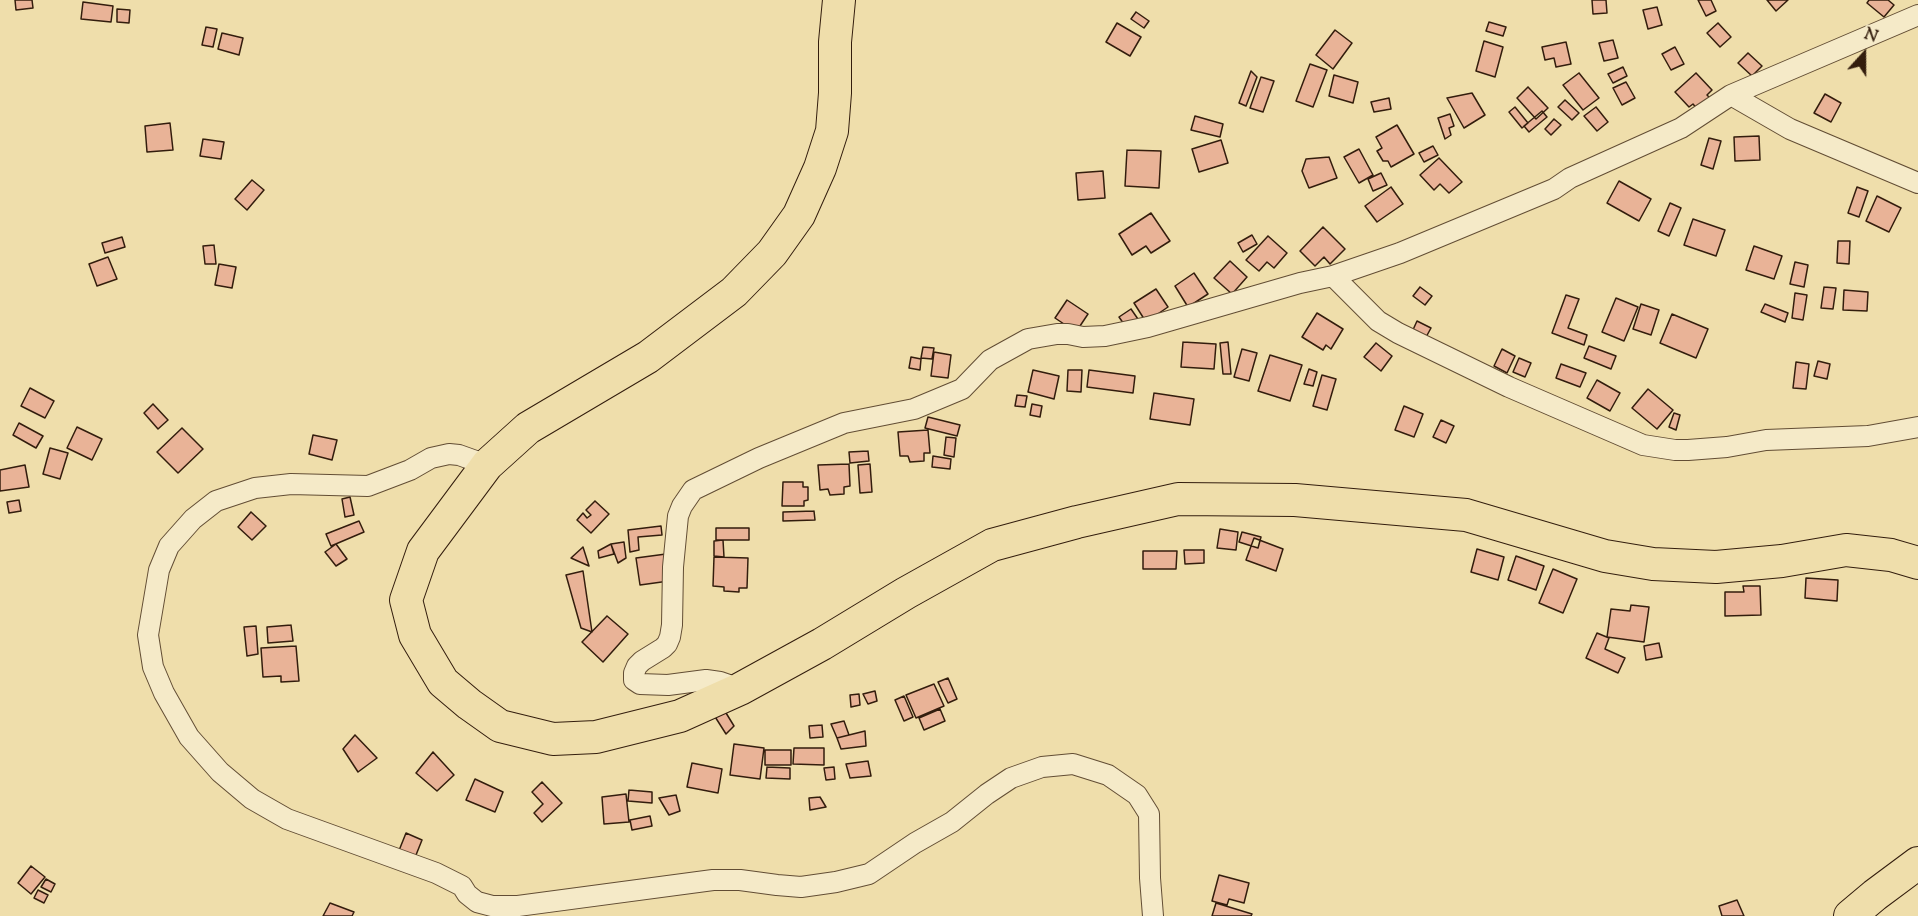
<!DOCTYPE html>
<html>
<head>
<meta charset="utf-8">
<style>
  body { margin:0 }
  #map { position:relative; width:1918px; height:916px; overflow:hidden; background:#efdeab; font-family:"Sorts Mill Goudy",serif }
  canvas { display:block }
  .north { position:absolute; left:1834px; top:24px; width:60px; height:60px; -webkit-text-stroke:4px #f5eac8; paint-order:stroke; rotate:21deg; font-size:16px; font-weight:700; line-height:24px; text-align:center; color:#331d0d }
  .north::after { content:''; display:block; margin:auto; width:21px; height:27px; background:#331d0d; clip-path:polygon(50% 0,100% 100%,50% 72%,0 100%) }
</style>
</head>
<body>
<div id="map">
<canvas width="1918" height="916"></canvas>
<div class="north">N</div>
</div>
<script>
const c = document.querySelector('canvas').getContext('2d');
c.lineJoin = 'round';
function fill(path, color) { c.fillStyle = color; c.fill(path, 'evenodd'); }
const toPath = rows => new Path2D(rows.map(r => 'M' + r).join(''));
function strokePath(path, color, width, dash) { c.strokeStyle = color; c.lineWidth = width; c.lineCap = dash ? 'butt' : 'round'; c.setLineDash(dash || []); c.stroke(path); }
const building = toPath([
  [15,0,32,0,33,8,16,10,15,0],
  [1592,0,1606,0,1607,13,1593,14,1592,0],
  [1698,0,1711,0,1716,11,1706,16,1698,0],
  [1767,0,1788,0,1776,11,1767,0],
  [1869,0,1888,0,1894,5,1884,17,1867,3,1869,0],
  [83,2,113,6,111,22,81,19,83,2],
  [1657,7,1662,25,1648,29,1643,10,1657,7],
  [117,9,130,10,129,23,117,22,117,9],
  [1136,12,1149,21,1144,28,1131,19,1136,12],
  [1489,22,1506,27,1503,36,1486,31,1489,22],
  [1117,23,1141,37,1130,56,1106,42,1117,23],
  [1718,23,1731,37,1720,47,1707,33,1718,23],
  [206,27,217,29,213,47,202,45,206,27],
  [1335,30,1352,43,1333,69,1316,55,1335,30],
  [222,33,243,38,239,55,218,49,222,33],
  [1613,40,1618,58,1604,61,1599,43,1613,40],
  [1484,41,1503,47,1495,77,1476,71,1484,41],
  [1566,42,1571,64,1556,67,1554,58,1545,60,1542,47,1566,42],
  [1675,47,1684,64,1671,70,1662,54,1675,47],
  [1748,53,1762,66,1752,76,1738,63,1748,53],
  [1310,64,1327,70,1313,107,1296,101,1310,64],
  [1623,67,1627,76,1613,83,1608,74,1623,67],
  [1251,71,1257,77,1246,106,1239,103,1251,71],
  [1579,73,1599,98,1583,110,1563,85,1579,73],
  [1696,73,1712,90,1707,95,1711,99,1698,110,1693,104,1689,107,1675,92,1696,73],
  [1334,75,1358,82,1353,103,1329,96,1334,75],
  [1261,77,1274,81,1263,112,1250,108,1261,77],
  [1626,82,1635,98,1622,105,1613,88,1626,82],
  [1528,87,1548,108,1536,119,1517,98,1528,87],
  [1472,93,1485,115,1464,128,1447,98,1472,93],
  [1825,94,1841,103,1831,122,1814,113,1825,94],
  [1389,98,1391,109,1374,112,1371,102,1389,98],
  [1565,100,1579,113,1572,120,1558,107,1565,100],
  [1515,107,1528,123,1522,128,1509,112,1515,107],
  [1596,107,1608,122,1597,131,1584,116,1596,107],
  [1542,111,1547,117,1529,132,1524,126,1542,111],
  [1450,114,1454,126,1449,128,1451,135,1445,139,1438,118,1450,114],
  [1195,116,1223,124,1220,137,1191,130,1195,116],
  [1554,119,1561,125,1551,135,1545,129,1554,119],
  [170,123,173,150,147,152,145,126,170,123],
  [1397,125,1414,154,1391,167,1388,161,1383,161,1377,151,1382,148,1376,137,1397,125],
  [1759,136,1760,160,1735,161,1734,137,1759,136],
  [1709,138,1721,141,1713,169,1701,165,1709,138],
  [203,139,224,142,221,159,200,156,203,139],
  [1221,140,1228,163,1199,172,1192,149,1221,140],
  [1433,146,1438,155,1424,162,1419,153,1433,146],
  [1359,149,1373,175,1359,183,1344,157,1359,149],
  [1127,150,1161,151,1159,188,1125,186,1127,150],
  [1329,157,1337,178,1309,188,1302,171,1306,159,1329,157],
  [1439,158,1462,182,1449,193,1440,184,1434,190,1420,175,1439,158],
  [1103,171,1105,198,1078,200,1076,173,1103,171],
  [1381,173,1387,185,1373,191,1368,179,1381,173],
  [252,180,264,190,247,210,235,199,252,180],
  [1619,181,1651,199,1639,221,1607,203,1619,181],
  [1391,187,1403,204,1377,222,1365,206,1391,187],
  [1857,187,1868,191,1859,217,1848,213,1857,187],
  [1877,196,1901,208,1889,232,1866,221,1877,196],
  [1670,203,1681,208,1669,236,1658,231,1670,203],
  [1151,213,1170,241,1151,253,1146,246,1132,255,1119,234,1151,213],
  [1693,219,1725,230,1716,256,1684,245,1693,219],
  [1323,227,1345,249,1330,264,1324,257,1315,266,1300,251,1323,227],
  [1252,235,1257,244,1243,252,1238,243,1252,235],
  [1268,236,1287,253,1274,268,1267,262,1259,271,1246,260,1268,236],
  [122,237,125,247,105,253,102,243,122,237],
  [1838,241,1850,241,1849,264,1837,263,1838,241],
  [214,245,216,264,205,264,203,246,214,245],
  [1754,246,1782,256,1774,279,1746,270,1754,246],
  [108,257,117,279,97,286,89,264,108,257],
  [1230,261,1247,277,1232,294,1214,278,1230,261],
  [1795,262,1808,265,1804,287,1790,284,1795,262],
  [219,264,236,267,232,288,215,285,219,264],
  [1194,273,1208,294,1188,307,1175,286,1194,273],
  [1420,287,1432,296,1425,305,1413,296,1420,287],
  [1824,287,1836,288,1833,309,1821,308,1824,287],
  [1156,289,1168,307,1146,322,1134,303,1156,289],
  [1844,290,1868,292,1867,311,1843,310,1844,290],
  [1795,293,1807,295,1803,320,1792,318,1795,293],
  [1566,295,1579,299,1568,328,1587,335,1584,345,1552,333,1566,295],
  [1616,298,1638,307,1624,341,1602,332,1616,298],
  [1067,300,1088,314,1076,332,1055,318,1067,300],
  [1641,304,1659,310,1651,335,1633,329,1641,304],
  [1765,304,1788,313,1785,322,1761,312,1765,304],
  [1131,309,1140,322,1128,330,1119,317,1131,309],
  [1317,313,1343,329,1331,349,1326,345,1323,350,1302,337,1317,313],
  [1672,314,1708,329,1696,358,1660,343,1672,314],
  [1417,321,1431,328,1425,339,1412,332,1417,321],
  [1183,342,1216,344,1214,369,1181,367,1183,342],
  [1228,342,1231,374,1223,374,1220,343,1228,342],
  [1376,343,1392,356,1381,371,1364,357,1376,343],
  [1589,346,1616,356,1611,369,1584,358,1589,346],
  [923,347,934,348,932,359,921,358,923,347],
  [1242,349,1257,353,1249,381,1234,377,1242,349],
  [1502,349,1515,356,1507,373,1494,366,1502,349],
  [934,352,951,355,948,378,931,376,934,352],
  [1270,355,1302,365,1290,401,1258,391,1270,355],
  [911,357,921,359,920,370,909,368,911,357],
  [1519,358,1531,363,1525,377,1513,372,1519,358],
  [1818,361,1830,364,1827,379,1814,376,1818,361],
  [1796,362,1809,364,1806,389,1793,388,1796,362],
  [1561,364,1586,373,1580,387,1556,378,1561,364],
  [1309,369,1317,372,1313,386,1304,384,1309,369],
  [1033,370,1059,376,1054,399,1028,392,1033,370],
  [1068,370,1082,370,1081,392,1067,391,1068,370],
  [1089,370,1135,376,1133,393,1087,387,1089,370],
  [1322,375,1336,379,1327,410,1313,406,1322,375],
  [1597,380,1620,393,1610,411,1587,398,1597,380],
  [30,388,54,401,45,418,21,406,30,388],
  [1648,389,1673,410,1657,429,1632,408,1648,389],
  [1154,393,1194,399,1190,425,1150,419,1154,393],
  [1017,395,1027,396,1025,407,1015,406,1017,395],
  [153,404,168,420,158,429,144,413,153,404],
  [1032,404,1042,406,1040,417,1030,415,1032,404],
  [1404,406,1423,414,1414,437,1395,430,1404,406],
  [1674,413,1680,415,1676,430,1669,427,1674,413],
  [928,417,960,425,957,436,925,428,928,417],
  [1441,420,1454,426,1446,443,1433,437,1441,420],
  [19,423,43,436,36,448,13,435,19,423],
  [77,427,102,439,92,460,67,448,77,427],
  [182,428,203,449,178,473,157,452,182,428],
  [928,430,930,453,924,453,924,461,910,462,908,456,900,456,898,432,928,430],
  [313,435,337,440,332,460,309,454,313,435],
  [946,437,956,438,954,457,944,455,946,437],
  [50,448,68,453,60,479,43,474,50,448],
  [868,451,869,461,850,463,849,452,868,451],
  [933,456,951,459,950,469,932,467,933,456],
  [849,464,850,486,844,487,844,494,830,495,828,489,820,490,818,465,849,464],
  [870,464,872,492,860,493,858,465,870,464],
  [25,465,29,487,0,491,0,470,25,465],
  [783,482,803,482,803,487,808,487,808,500,804,501,804,506,782,506,783,482],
  [350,497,354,515,345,517,342,499,350,497],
  [19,500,21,511,9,513,7,502,19,500],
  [595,501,609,514,591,533,577,520,583,513,587,518,591,515,586,510,595,501],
  [814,511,815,520,783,521,783,512,814,511],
  [251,512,266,526,252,540,238,527,251,512],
  [359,521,364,532,331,546,326,534,359,521],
  [661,526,662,535,638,537,639,550,630,552,628,530,661,526],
  [716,528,749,528,749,540,716,540,716,528],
  [1220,529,1238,532,1236,550,1217,548,1220,529],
  [1242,532,1261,537,1258,548,1239,542,1242,532],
  [1254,538,1283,549,1276,571,1246,560,1254,538],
  [723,540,724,557,714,556,714,541,723,540],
  [624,542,626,558,618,563,611,544,624,542],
  [336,544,347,559,336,566,325,552,336,544],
  [611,544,614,554,599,558,598,551,611,544],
  [583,547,589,566,571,558,583,547],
  [1477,549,1504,557,1498,580,1471,572,1477,549],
  [1184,550,1204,550,1204,563,1185,564,1184,550],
  [1143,551,1177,551,1176,569,1143,569,1143,551],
  [666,554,669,581,640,585,636,558,666,554],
  [1516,556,1544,566,1536,590,1508,580,1516,556],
  [714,557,748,558,747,588,739,588,739,592,724,591,724,587,713,586,714,557],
  [1553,569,1577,579,1563,613,1539,603,1553,569],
  [583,571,592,632,581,628,566,575,583,571],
  [1806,578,1838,580,1837,601,1805,598,1806,578],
  [1743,586,1760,586,1761,615,1725,616,1725,592,1744,592,1743,586],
  [1631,605,1649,607,1644,642,1607,637,1611,609,1630,611,1631,605],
  [607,616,628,634,603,662,582,642,607,616],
  [291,625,293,641,268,643,267,627,291,625],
  [256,626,258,654,247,656,244,627,256,626],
  [1597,633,1609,638,1605,649,1625,658,1618,673,1586,658,1597,633],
  [1659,643,1662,657,1646,660,1644,646,1659,643],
  [296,646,299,681,281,682,281,676,263,677,261,648,296,646],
  [948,678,957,699,948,703,938,682,948,678],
  [934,684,944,706,916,718,906,695,934,684],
  [875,691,877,701,868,704,863,694,875,691],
  [859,694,860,705,851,707,850,695,859,694],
  [904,696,913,717,904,721,895,700,904,696],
  [723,708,734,726,726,734,712,712,723,708],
  [940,709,945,721,924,730,919,718,940,709],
  [844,721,849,735,837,738,831,724,844,721],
  [822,725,823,737,810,738,809,726,822,725],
  [865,731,866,746,841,749,837,738,865,731],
  [355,735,377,758,358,772,343,749,355,735],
  [734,744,764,748,760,779,730,775,734,744],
  [794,748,824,748,824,765,793,764,794,748],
  [765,750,791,750,791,765,765,765,765,750],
  [433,752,454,775,437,791,416,773,433,752],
  [868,761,871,776,850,778,846,764,868,761],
  [692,763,722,769,718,793,687,787,692,763],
  [767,767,790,768,790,779,766,778,767,767],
  [834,767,835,779,826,780,824,768,834,767],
  [475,779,503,792,495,812,466,800,475,779],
  [542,782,562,803,542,822,534,813,543,804,532,792,542,782],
  [629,790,652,792,652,803,628,801,629,790],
  [626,794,629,822,604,824,602,797,626,794],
  [676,795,680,811,669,815,659,798,676,795],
  [820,797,826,807,810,810,809,798,820,797],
  [650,816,652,826,632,830,630,820,650,816],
  [406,833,422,840,414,860,398,853,406,833],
  [31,866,45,877,31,894,18,883,31,866],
  [1219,875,1249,883,1244,903,1229,899,1227,905,1212,901,1219,875],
  [46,879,55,884,51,892,41,887,46,879],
  [38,890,48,895,44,903,34,898,38,890],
  [1737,900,1744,916,1722,916,1719,906,1737,900],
  [330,903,354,912,352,916,323,916,330,903],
  [1216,903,1252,914,1251,916,1212,916,1216,903]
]);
const street = toPath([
  [1731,95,1790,129,1918,183],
  [1333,276,1378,321,1398,333,1509,387,1643,445,1675,450,1688,450,1727,447,1766,440,1868,436,1918,427],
  [487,465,459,455,449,454,431,458,410,470,368,486,291,484,255,488,216,501,193,519,169,546,159,570,148,635,153,667,164,693,189,737,220,772,252,799,287,819,436,873,462,886,467,894,477,902,492,906,518,906,713,880,740,880,777,885,801,887,836,882,869,874,915,843,952,822,987,794,1011,778,1042,767,1073,764,1108,775,1137,795,1149,814,1150,878,1153,916],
  [740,689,720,682,706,680,668,685,640,684,634,680,634,673,637,666,642,661,663,648,667,644,670,637,672,625,673,567,678,516,682,506,693,490,759,458,844,423,914,409,962,389,990,360,1028,339,1057,334,1068,334,1083,337,1105,336,1148,327,1300,283,1333,276,1400,253,1554,189,1570,178,1681,128,1731,95,1918,15]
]);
const primary = toPath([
  [839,0,835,42,835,93,832,131,820,168,799,215,772,253,734,292,648,357,528,428,487,465,423,551,406,600,415,635,443,682,469,704,500,726,553,739,596,737,680,716,740,689,822,644,906,593,992,545,1077,522,1178,499,1295,500,1466,515,1605,556,1653,564,1716,567,1782,561,1846,550,1891,555,1918,563],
  [1850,916,1875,895,1918,863]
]);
fill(building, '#e9b397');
strokePath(building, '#331d0d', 1.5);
strokePath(street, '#624d34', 22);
strokePath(primary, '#331d0d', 34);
strokePath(street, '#f5eac8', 20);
strokePath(primary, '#efdeab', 32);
</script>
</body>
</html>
